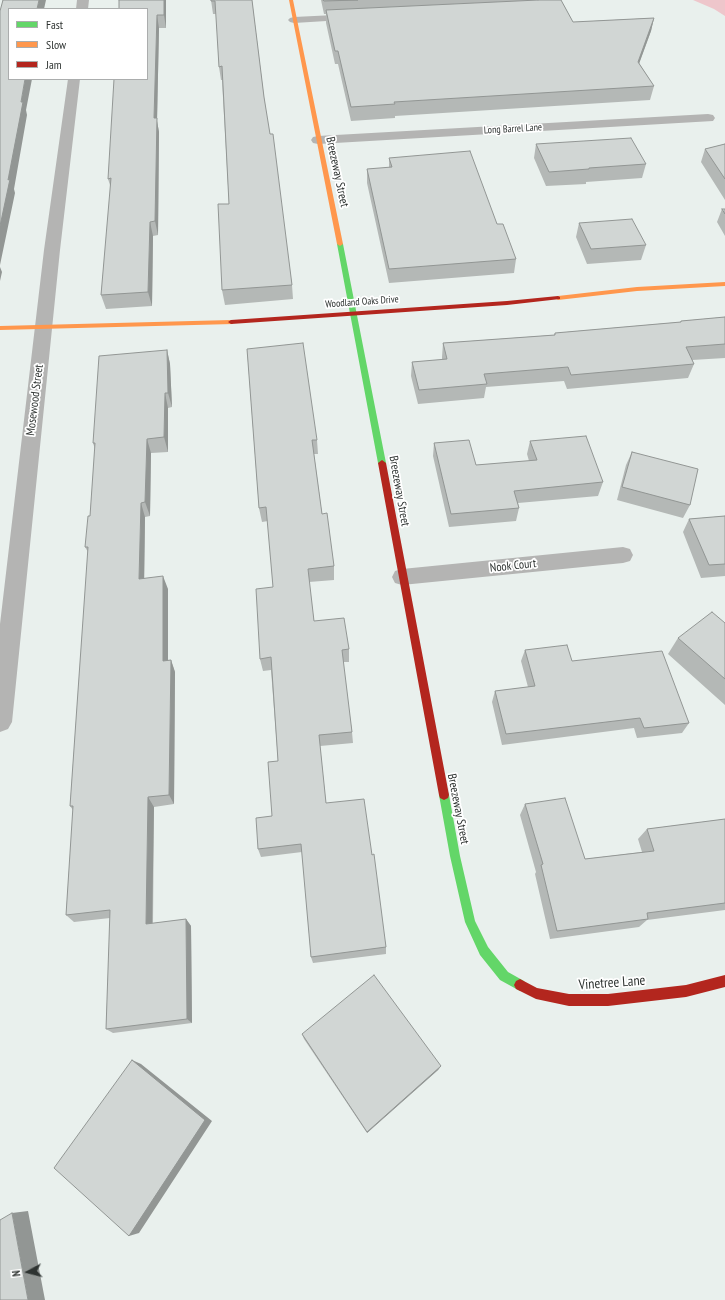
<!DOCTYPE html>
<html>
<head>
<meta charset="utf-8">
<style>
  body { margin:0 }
  #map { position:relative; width:725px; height:1300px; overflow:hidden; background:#e9f0ed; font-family:"PT Sans Narrow",sans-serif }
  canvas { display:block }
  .legend { position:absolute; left:8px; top:8px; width:140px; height:72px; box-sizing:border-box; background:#fff; border:1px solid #abadad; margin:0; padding:5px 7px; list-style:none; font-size:12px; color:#2e3331 }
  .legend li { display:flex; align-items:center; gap:8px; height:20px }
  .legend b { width:20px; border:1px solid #abadad }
  .north { position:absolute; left:8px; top:1252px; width:40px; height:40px; -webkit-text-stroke:3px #fff; paint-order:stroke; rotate:263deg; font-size:11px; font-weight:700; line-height:16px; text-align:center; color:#2e3331 }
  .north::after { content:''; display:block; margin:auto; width:14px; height:18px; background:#2e3331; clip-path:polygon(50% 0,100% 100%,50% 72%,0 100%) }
</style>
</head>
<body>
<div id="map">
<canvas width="725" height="1300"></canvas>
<ul class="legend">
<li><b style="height:5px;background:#63d668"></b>Fast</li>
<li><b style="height:5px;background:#ff974d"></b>Slow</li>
<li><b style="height:5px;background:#b3261e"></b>Jam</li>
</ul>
<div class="north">N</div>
</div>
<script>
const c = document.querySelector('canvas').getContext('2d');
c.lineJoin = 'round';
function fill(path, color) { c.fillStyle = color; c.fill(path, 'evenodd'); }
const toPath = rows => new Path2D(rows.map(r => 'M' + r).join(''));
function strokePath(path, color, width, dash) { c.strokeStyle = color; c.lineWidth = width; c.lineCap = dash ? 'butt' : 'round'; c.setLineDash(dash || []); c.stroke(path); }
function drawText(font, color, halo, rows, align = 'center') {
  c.font = font + ' "PT Sans Narrow",sans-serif'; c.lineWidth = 3.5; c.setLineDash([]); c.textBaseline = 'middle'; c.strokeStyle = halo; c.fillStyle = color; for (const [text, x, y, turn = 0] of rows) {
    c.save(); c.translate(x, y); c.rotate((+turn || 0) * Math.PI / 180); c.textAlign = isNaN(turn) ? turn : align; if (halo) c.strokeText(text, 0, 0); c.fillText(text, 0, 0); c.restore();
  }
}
const green = toPath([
  [693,0,725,0,725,16,714,9]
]);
const street = toPath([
  [77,0,89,0,88,9,76,9,77,0],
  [355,14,359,15,361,17,359,19,294,23,290,22,288,20,290,18,294,17,355,14],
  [68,79,80,79,60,250,12,722,8,729,0,732,0,624,44,250,68,79],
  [708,114,713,115,715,118,713,121,318,144,313,143,311,140,313,137,318,136,708,114],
  [623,547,630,549,633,555,630,561,623,563,402,585,395,583,392,577,395,571,402,569,623,547]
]);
const fast = toPath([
  [340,242,343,244,386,463,382,466,378,463,337,244,340,242],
  [444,790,448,792,449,795,460,856,475,921,488,947,508,972,524,981,526,985,524,989,520,991,500,980,480,955,465,922,450,856,439,795,440,792,444,790]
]);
const slow = toPath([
  [289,0,293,0,343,244,340,246,337,244,289,0],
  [725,282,725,286,637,291,558,300,555,298,558,296,637,287,725,282],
  [231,320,233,320,233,324,0,330,0,326,231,320]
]);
const jam = toPath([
  [558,296,560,297,560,299,507,305,231,324,228,322,231,320,507,301,558,296],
  [382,460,386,463,449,795,448,798,444,800,440,798,439,795,378,463,382,460],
  [725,975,725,987,686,997,608,1006,569,1006,536,999,516,989,514,985,516,981,520,979,537,988,569,994,608,994,686,985,725,975]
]);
const wall = toPath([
  [166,0,166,28,159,28,157,121,159,132,158,235,153,236,152,306,106,309,101,295,111,188,108,179,147,9],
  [211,0,252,0,264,97,292,285,293,299,225,305,222,290,229,204,222,80,221,80,219,67,216,14,213,14],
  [321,0,561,0,573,22,654,18,651,31,639,63,654,86,650,100,395,116,395,118,351,121,338,64,335,64,326,23,326,14,324,14],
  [536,144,646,164,642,178,586,182,586,184,546,186,534,158],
  [725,144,725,200,701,162,705,149],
  [389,158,497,224,516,259,514,273,389,283,367,183,367,169,389,168],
  [722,209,725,209,725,236,717,222],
  [579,223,646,245,641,260,587,264,576,237],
  [725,317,725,358,692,360,694,364,688,378,567,389,564,381,486,387,484,398,418,404,411,376,412,362,442,360,442,357,443,343,554,335,555,333,680,322,681,321],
  [247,349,317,440,318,454,314,454,322,514,334,566,334,580,309,582,314,621,349,649,349,662,343,662,352,732,353,743,320,746,326,803,372,855,386,947,386,954,313,963,311,957,302,852,261,857,258,849,272,816,278,761,271,670,263,671,260,659,273,587,268,521,262,522,259,508],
  [167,350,170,364,172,407,168,408,168,452,151,453,150,516,145,517,144,578,168,589,168,660,171,660,175,672,174,804,154,807,153,924,186,919,191,926,192,1023,113,1033,106,1029,110,918,74,922,66,915,73,810,70,806,88,552,85,547,90,516,95,449,93,443],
  [530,441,603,482,598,496,518,503,519,508,516,521,449,527,433,456,434,443,476,465,529,461,527,454],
  [632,452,690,505,683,518,617,500,626,465],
  [725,516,725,576,701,578,683,532,689,519],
  [725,623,725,705,668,654,678,638],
  [525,650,572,661,689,723,682,733,637,738,634,728,502,745,492,702,495,691,528,687,521,661],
  [525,804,585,859,642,852,638,839,647,829,725,819,725,910,647,920,639,927,550,939,535,874,536,872,520,815],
  [302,1034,441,1066,438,1070,367,1133,304,1039]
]);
const shadedWall = toPath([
  [39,0,46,0,44,9,37,9],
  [164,0,166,0,166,28,164,15],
  [157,15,159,28,157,121,159,132,158,235,155,221,154,118],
  [654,18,651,31,635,75,638,62],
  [25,79,32,79,26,110,27,115,14,189,15,193,0,265,0,226,21,102],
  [150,222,153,236,152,306,148,292],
  [0,267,2,272,0,281],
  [167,350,170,364,172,407,168,393],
  [165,393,168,408,168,452,164,437],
  [147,439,151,453,150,516,145,502],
  [141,503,145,517,144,592,139,579],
  [163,576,168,589,168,673,163,661],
  [171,660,175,672,174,804,169,795],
  [148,797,154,807,152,931,146,924],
  [186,919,191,926,192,1023,187,1019],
  [132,1060,141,1064,212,1121,139,1233,129,1236],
  [441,1066,438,1070,367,1133,367,1132],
  [28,1211,45,1300,28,1300,12,1213]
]);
const building = toPath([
  [3,0,39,0,37,9,9,9,9,79,25,79,21,102,23,102,8,180,10,179,0,226,0,11,3,0],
  [119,0,164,0,164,15,157,15,154,118,157,118,155,221,150,222,148,292,101,295,111,178,108,179,114,79,147,79,147,9,119,9,119,0],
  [211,0,252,0,264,97,270,134,273,134,292,285,222,290,218,204,229,204,222,66,219,67,215,1,211,1,211,0],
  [323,0,358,0,324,1,323,0],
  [538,0,561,0,573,22,654,18,638,62,654,86,394,102,395,104,351,107,338,51,335,51,326,10,538,0],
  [631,138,646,164,589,168,589,169,549,172,536,144,631,138],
  [725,144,725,179,705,149,725,144],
  [470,151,497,224,503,224,516,259,389,269,367,169,392,167,389,158,470,151],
  [722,209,725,209,725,214,722,209],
  [632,219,646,245,591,249,579,223,632,219],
  [725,317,725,344,686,347,694,364,571,375,568,367,484,374,487,384,419,390,412,362,447,359,443,343,555,335,555,333,681,322,681,321,725,317],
  [303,343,317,440,312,440,322,514,327,513,334,566,308,569,314,621,344,618,349,649,342,650,352,732,319,735,326,803,364,799,372,855,374,854,386,947,311,957,301,844,258,849,256,818,272,816,268,762,278,761,271,657,260,659,256,589,273,587,266,507,259,508,247,349,303,343],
  [167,350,168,393,165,393,164,437,147,439,145,502,141,503,139,579,163,576,163,661,171,660,169,795,148,797,146,924,186,919,187,1019,106,1029,110,910,66,915,73,806,70,806,88,547,85,547,88,516,90,516,95,443,93,443,99,356,167,350],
  [586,436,603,482,514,491,519,508,451,514,434,443,469,440,476,465,537,460,530,441,586,436],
  [632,452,698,469,690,505,622,487,632,452],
  [725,516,725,564,709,565,689,519,725,516],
  [712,612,725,623,725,679,678,638,712,612],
  [567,645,572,661,662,651,689,723,644,728,640,718,506,734,495,691,535,686,525,650,567,645],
  [565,798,585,859,654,851,647,829,725,819,725,903,647,913,648,919,557,931,541,865,543,864,525,804,565,798],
  [374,975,441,1066,367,1132,302,1034,374,975],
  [132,1060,205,1120,129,1236,54,1168,132,1060],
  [12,1213,28,1300,0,1300,0,1220,12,1213]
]);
const farStreetnames = [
  ["Long Barrel Lane",513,129,-3],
  ["Woodland Oaks Drive",362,302,-4]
];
const streetNames = [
  ["Breezeway Street",337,172,78],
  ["Mosewood Street",35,400,-83],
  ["Breezeway Street",399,491,80],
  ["Nook Court",513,566,-6],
  ["Breezeway Street",458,809,79]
];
const nearStreetnames = [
  ["Vinetree Lane",612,983,-4]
];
fill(green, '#eec6cb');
fill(street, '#b4b4b3');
fill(fast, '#63d668');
fill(slow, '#ff974d');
fill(jam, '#b3261e');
fill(wall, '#b4b8b6');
fill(shadedWall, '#929694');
fill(building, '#d1d6d4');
strokePath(building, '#929694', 1);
drawText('10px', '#2e3331', '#fff', farStreetnames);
drawText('12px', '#2e3331', '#fff', streetNames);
drawText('14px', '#2e3331', '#fff', nearStreetnames);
</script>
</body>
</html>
